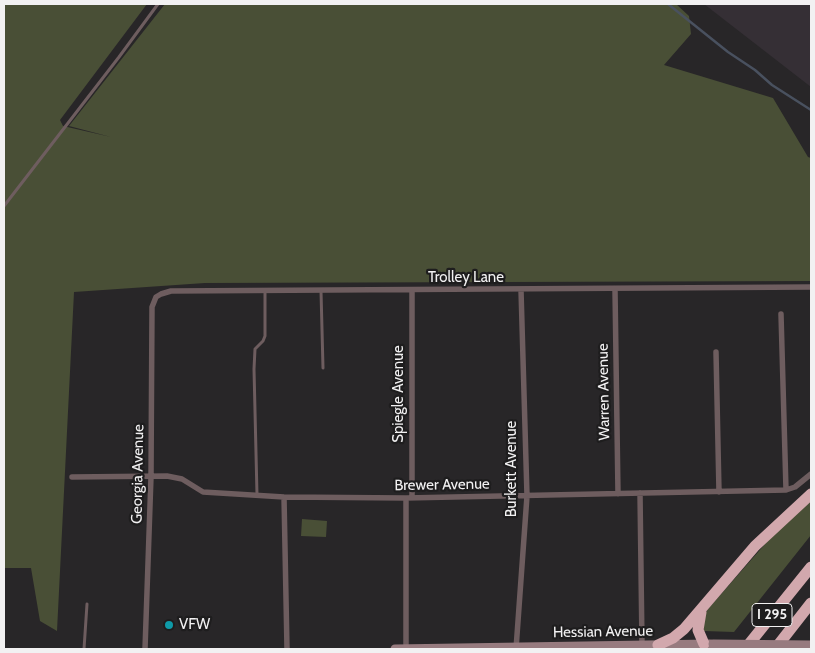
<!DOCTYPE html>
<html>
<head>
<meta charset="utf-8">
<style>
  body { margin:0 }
  #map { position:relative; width:815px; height:653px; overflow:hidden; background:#282628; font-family:Cabin,sans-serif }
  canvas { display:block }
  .frame { position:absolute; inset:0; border:5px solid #f2f1f2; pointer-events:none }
</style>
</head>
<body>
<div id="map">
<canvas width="815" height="653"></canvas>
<div class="frame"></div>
</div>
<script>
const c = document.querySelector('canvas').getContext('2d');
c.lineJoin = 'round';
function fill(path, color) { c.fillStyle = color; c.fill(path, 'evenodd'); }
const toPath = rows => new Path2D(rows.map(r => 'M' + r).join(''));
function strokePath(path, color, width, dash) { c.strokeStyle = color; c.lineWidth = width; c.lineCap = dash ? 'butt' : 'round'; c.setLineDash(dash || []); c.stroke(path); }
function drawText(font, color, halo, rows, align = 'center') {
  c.font = font + ' Cabin,sans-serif'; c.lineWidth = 4.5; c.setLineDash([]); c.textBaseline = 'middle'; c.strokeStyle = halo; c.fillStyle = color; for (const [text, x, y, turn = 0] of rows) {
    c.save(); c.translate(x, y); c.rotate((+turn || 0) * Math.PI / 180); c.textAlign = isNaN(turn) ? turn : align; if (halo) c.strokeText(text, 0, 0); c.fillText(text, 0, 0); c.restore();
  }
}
const built = toPath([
  [704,4,811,4,811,87]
]);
const green = toPath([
  [4,4,147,4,60,120,63,126,111,137,69,126,165,4,676,4,689,16,691,34,664,65,773,98,808,157,811,158,811,281,205,283,74,292,57,631,40,621,31,568,4,568],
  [811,501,811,535,734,632,704,631,702,619,708,609,773,535],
  [302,519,327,521,326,537,301,536]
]);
const stream = toPath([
  [668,4,728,52,755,70,772,85,811,110]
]);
const lane = toPath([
  [4,206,119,57,158,4],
  [321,291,323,368],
  [257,495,254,369,255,349,263,341,265,336,265,292],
  [84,649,87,604]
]);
const street = toPath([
  [412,290,412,498],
  [615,290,618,494],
  [781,314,786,490],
  [716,352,719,492],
  [72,477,167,476,182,479,203,492,284,497,406,498,786,490,795,487,811,474],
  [640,493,642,645],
  [284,497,287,649],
  [406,498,406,648],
  [145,649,151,477,152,307,156,297,161,294,171,291,811,287],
  [516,649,527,496,521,290]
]);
const secondary = toPath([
  [395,649,710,644]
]);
const highway = toPath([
  [701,612,698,630,704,644],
  [658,645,673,638,684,629,755,546,811,494],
  [745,649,811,567],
  [775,649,811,603]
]);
const secondaryBridge = toPath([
  [713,644,811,645]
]);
const markers = [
  [169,625,5,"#0f9aa8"]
];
const shields = [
  [772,615,40]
];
const shieldNames = [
  ["I 295",772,615]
];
const streetNames = [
  ["Trolley Lane",466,278],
  ["Warren Avenue",604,392,-91],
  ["Spiegle Avenue",399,394,-90],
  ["Burkett Avenue",512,469,-90],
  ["Georgia Avenue",138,474,-89],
  ["Brewer Avenue",442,485,-1],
  ["Hessian Avenue",603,632,-1]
];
const poiNames = [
  ["VFW",179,625]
];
fill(built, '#352f35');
fill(green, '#494f36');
strokePath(stream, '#49515f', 2.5);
strokePath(lane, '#6e5d5f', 3);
strokePath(street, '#6e5d5f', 5.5);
strokePath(secondary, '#977b7f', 9);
strokePath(highway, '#d2a8ad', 11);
strokePath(secondaryBridge, '#977b7f', 9);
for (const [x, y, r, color] of markers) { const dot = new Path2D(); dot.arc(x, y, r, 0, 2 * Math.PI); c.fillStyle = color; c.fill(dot); strokePath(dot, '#1e1d1e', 2); }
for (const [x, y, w] of shields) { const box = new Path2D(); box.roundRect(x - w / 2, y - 11.5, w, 23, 4); c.fillStyle = '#1e1d1e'; c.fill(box); strokePath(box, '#f2f1f2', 1); }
drawText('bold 14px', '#f2f1f2', null, shieldNames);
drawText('15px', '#f2f1f2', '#1e1d1e', streetNames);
drawText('15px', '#f2f1f2', '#1e1d1e', poiNames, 'left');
</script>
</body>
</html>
